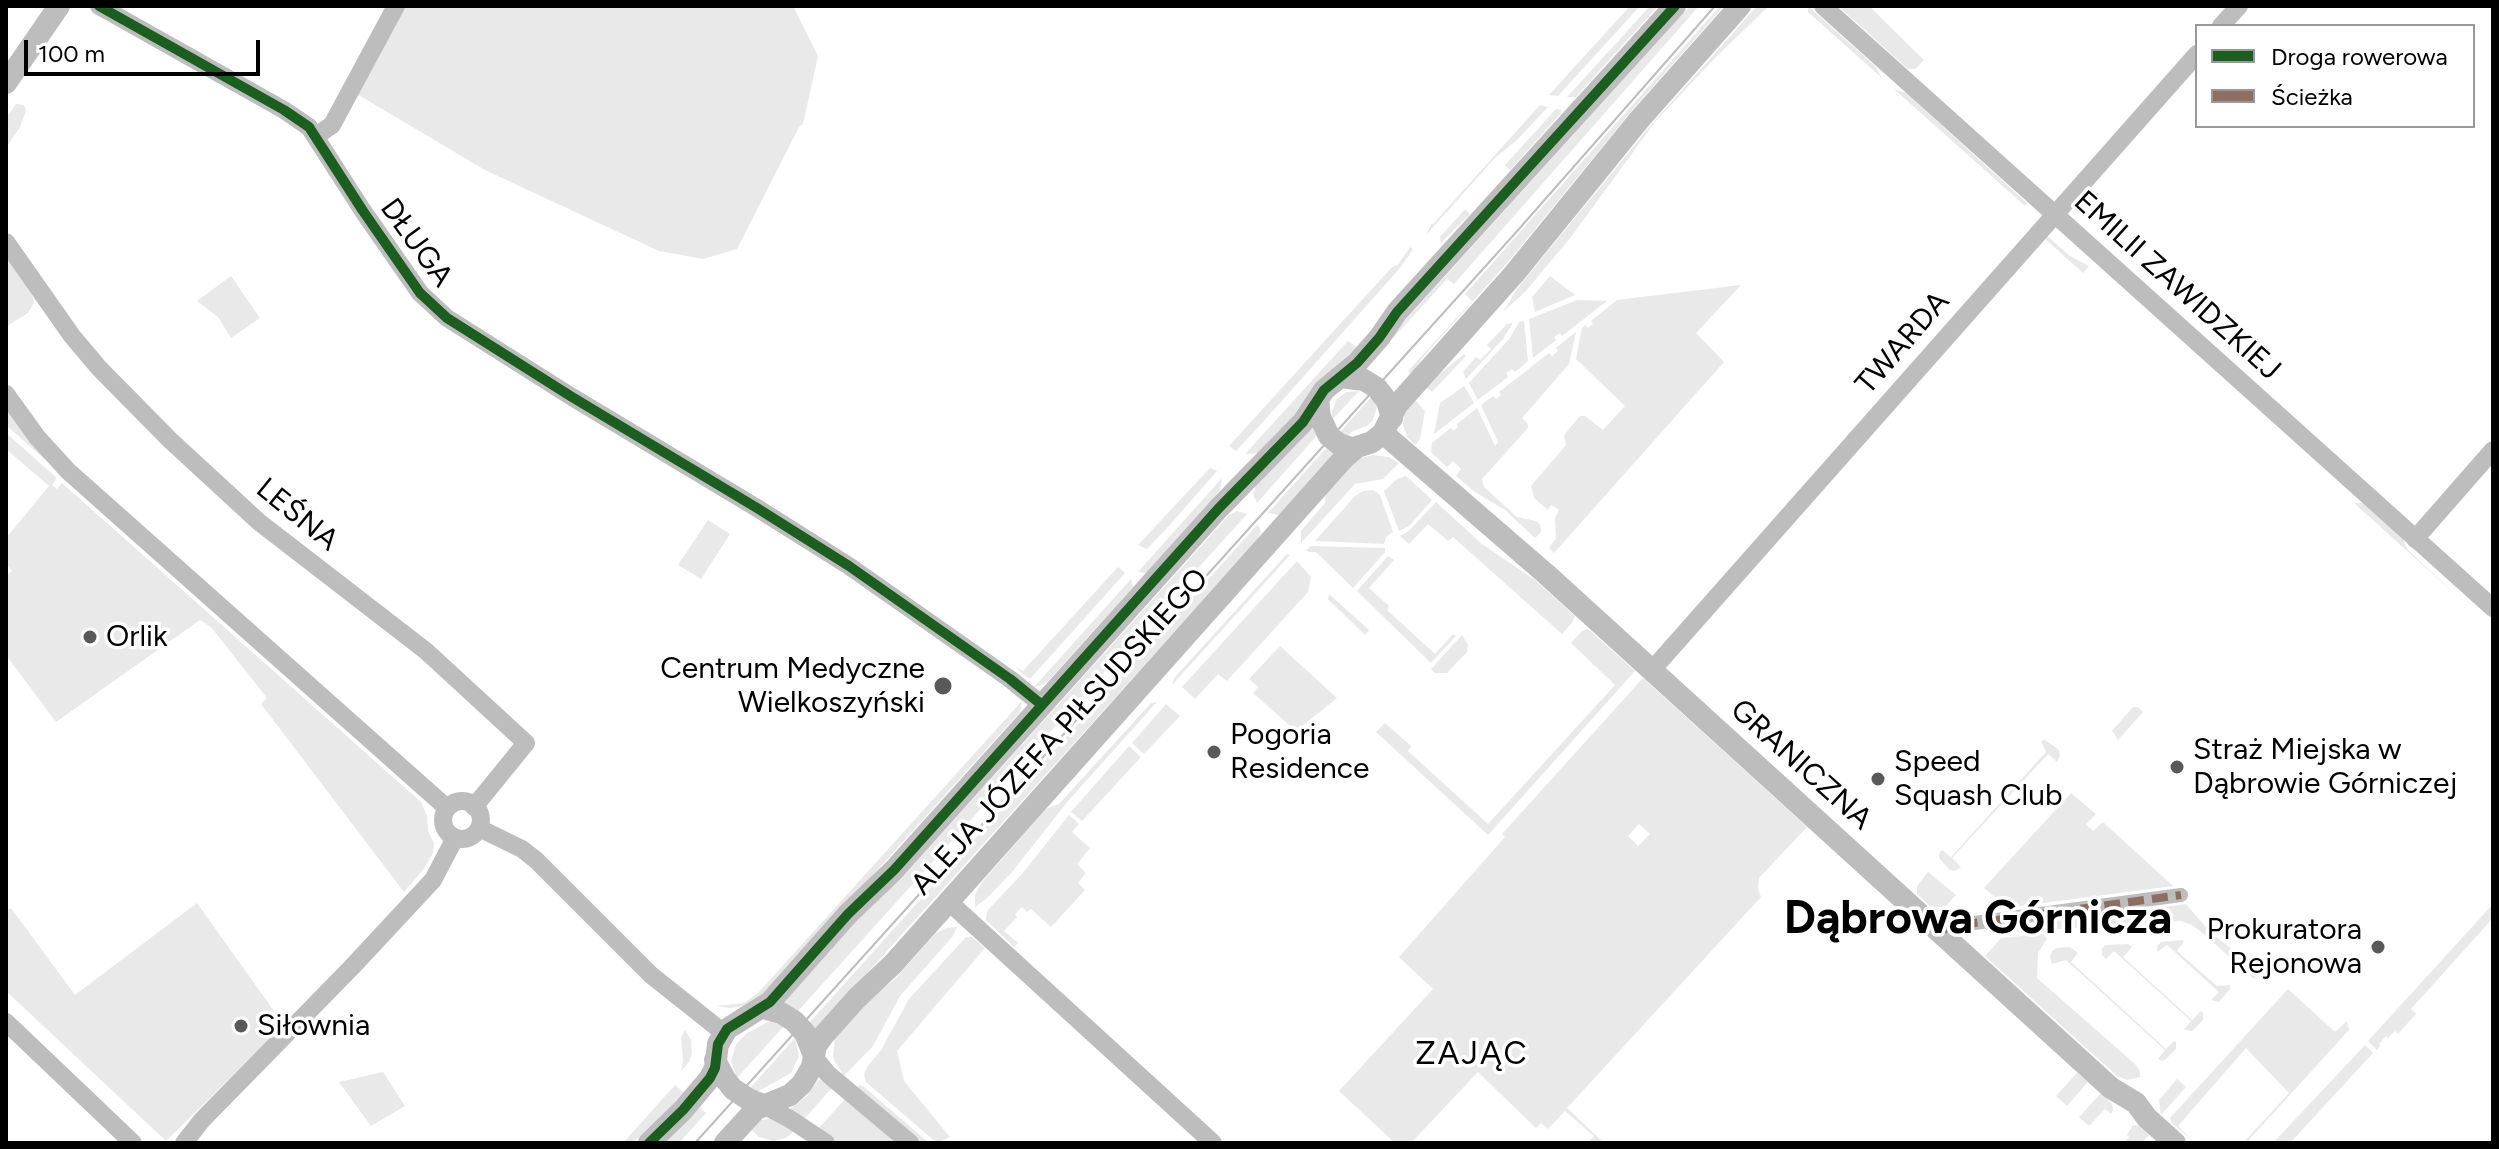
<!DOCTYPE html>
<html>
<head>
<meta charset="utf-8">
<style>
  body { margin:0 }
  #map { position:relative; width:2499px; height:1149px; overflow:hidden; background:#fff; font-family:Figtree,sans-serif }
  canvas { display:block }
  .frame { position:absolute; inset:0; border:8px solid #000; pointer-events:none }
  .legend { position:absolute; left:2195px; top:24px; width:280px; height:104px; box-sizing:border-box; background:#fff; border:2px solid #999; margin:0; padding:10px 14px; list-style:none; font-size:24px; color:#000 }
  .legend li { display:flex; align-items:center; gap:16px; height:40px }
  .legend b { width:40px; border:2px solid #999 }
  .scale { position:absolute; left:24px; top:40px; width:236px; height:36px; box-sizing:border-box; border:4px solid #000; border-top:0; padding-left:10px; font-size:24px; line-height:28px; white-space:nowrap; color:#000; -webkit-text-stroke:6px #fff; paint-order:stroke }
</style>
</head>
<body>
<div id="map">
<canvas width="2499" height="1149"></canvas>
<div class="frame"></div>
<ul class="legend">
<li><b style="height:10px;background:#1b5e20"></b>Droga rowerowa</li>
<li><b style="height:10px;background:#8d6e63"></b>Ścieżka</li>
</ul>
<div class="scale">100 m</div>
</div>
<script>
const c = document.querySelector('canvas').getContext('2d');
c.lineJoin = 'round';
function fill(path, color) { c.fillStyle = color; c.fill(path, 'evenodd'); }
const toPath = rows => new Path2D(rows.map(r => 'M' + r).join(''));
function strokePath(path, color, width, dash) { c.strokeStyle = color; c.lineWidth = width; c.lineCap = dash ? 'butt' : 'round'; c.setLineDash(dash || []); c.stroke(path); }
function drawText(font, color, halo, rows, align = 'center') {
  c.font = font + ' Figtree,sans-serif'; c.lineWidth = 7; c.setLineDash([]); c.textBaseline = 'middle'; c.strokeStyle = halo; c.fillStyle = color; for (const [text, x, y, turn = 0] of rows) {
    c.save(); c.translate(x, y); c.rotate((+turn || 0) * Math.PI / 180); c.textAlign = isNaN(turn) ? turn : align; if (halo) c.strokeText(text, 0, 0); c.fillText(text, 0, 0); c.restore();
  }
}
const green = toPath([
  [403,6,793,6,818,56,803,124,799,127,737,249,703,259,659,251,485,170,355,93],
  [1630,6,1640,6,1558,96,1549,95],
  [1650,6,1658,6,1576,97,1567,97],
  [1690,6,1699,6,1454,284,1447,279,1384,348,1382,346],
  [1720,6,1724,6,1634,108,1508,262,1422,358,1413,375,1408,371,1472,301,1465,294],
  [1757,6,1769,6,1717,56,1655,122,1571,237,1525,292,1503,312,1516,290,1650,126],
  [1808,6,1875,66,1882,78,1808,12],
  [1838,6,1869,6,1924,60,1915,69,1908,69],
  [1894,89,1906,93,2027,203,2025,206],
  [16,104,24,105,26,111,20,127,6,148,6,118],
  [1540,105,1548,107,1517,140,1496,157,1426,235,1432,223,1433,224],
  [1556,109,1561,110,1561,113,1510,170,1505,165],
  [1465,209,1470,214,1441,243,1440,237],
  [2046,235,2070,256,2089,266,2083,273,2044,238],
  [1410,247,1413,249,1400,268,1263,422,1236,451,1229,446,1392,267,1398,265],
  [6,255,32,295,34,303,28,313,7,326],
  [231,276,260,318,231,338,218,317,197,301],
  [1550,276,1575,295,1535,312,1532,297],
  [1741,285,1696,333,1724,362,1554,553,1549,548,1556,538,1555,518,1559,510,1551,505,1548,510,1534,498,1531,486,1566,445,1564,435,1580,416,1585,416,1603,430,1625,406,1576,359,1582,328,1585,325,1588,328,1593,324,1591,321,1617,300],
  [1577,300,1607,301,1562,336,1560,333,1554,337,1556,340,1533,358,1529,319],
  [1524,321,1528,361,1515,372,1512,369,1506,373,1508,377,1478,400,1469,383,1510,338,1519,322],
  [1513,323,1503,339,1466,379,1463,372,1476,357,1480,360,1491,349,1487,345,1507,324],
  [1576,332,1569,364,1522,418,1528,424,1528,428,1482,479,1484,487,1517,517,1536,521,1540,524,1541,532,1535,538,1505,510,1475,492,1456,476,1461,469,1453,461,1447,467,1431,452,1432,443,1451,428,1453,431,1458,427,1457,424,1477,408,1495,446,1498,442,1481,405,1493,396,1496,399,1501,395,1499,392,1549,353,1552,356,1558,351,1556,348],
  [1348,341,1358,348,1343,364,1317,381,1305,406,1260,453,1245,454],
  [1464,354,1466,356,1432,392,1425,386],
  [1464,386,1474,403,1434,434,1440,403],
  [1359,391,1332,420,1332,411,1337,399,1346,392],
  [1371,397,1377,407,1373,420,1367,426,1353,431,1347,436,1340,432],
  [1415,400,1425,411,1420,439,1415,445,1407,437,1403,425,1404,413],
  [6,406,60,473,6,425],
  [1310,427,1315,427,1320,432,1257,503,1253,494,1256,485],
  [6,433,57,478,52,485,57,489,62,483,421,802,427,816,428,831,434,843,433,853,423,870,404,892,261,704,267,698,211,627,200,620,56,722,6,655,6,575,12,571,6,564,6,538,49,486,6,449],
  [1330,444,1338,450,1279,515,1268,513],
  [1373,455,1389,457,1399,463,1383,479,1355,484,1301,543,1301,531,1325,503,1326,492,1357,459],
  [1210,468,1217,471,1168,527,1147,549,1138,545],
  [1406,476,1432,500,1409,526,1399,531,1384,491,1397,479],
  [1222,478,1220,490,1146,573,1138,572],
  [1373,490,1380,495,1393,532,1386,537,1384,544,1315,541,1355,496,1363,491],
  [1436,502,1482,544,1535,580,1575,616,1572,623,1562,634,1453,537,1448,541,1428,524,1409,544,1400,536,1410,530],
  [2354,503,2364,503,2401,535,2407,549,2456,595],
  [1237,511,1247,514,798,1011,783,1002,863,910,901,879,1229,515],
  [708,520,730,534,701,579,678,565],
  [1258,524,1261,532,1257,540,815,1031,810,1022],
  [1311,546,1385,548,1385,552,1353,588,1316,552,1309,552,1306,550],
  [1287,554,1290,555,1172,685,1175,677],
  [1388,556,1394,560,1369,588,1389,606,1387,610,1435,654,1453,634,1456,636,1431,663,1357,591],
  [1297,561,1311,577,1308,592,1227,681,1218,674,1195,699,1182,687],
  [1118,567,1125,573,1030,679,1018,670,1016,667,1023,671],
  [1131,579,1133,587,1049,680,1043,685,1034,687],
  [1329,594,1369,630,1365,635,1328,599],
  [1588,629,1635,671,1488,835,1376,732,1385,723,1411,746,1408,751,1488,824,1615,685,1571,643,1582,631],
  [1462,635,1468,645,1467,652,1447,673,1435,673,1431,669],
  [1280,646,1337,698,1296,731,1253,693,1258,687,1249,679],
  [1643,678,1807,827,1759,878,1758,888,1761,897,1567,1108,1604,1143,1588,1143,1594,1136,1565,1111,1548,1129,1541,1123,1536,1128,1478,1072,1411,1143,1395,1143,1339,1091,1433,989,1399,957,1505,837,1502,834],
  [1639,824,1650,834,1638,846,1628,836],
  [1022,701,1020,712,768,991,744,1006,730,1008,716,1006,744,1003,758,993],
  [1157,702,1068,801,1012,872,986,899,975,907,975,895,982,882,1046,809,1059,804,1151,703],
  [1166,704,1180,716,1144,754,1132,743],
  [2133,707,2138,707,2143,712,2118,740,2112,731],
  [2045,740,2059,750,2060,756,2057,762,2048,754,1952,858,1961,867,1955,871,1950,870,1939,858,1940,852,1942,850,1951,857,2046,752,2041,741],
  [1129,746,1141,757,1082,821,1071,812],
  [2071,793,2096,814,2086,824,2093,831,2103,822,2173,886,1997,909,1996,898,1984,888],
  [1069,815,1079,824,1072,832,1090,848,1077,864,1086,873,1078,883,1085,890,1051,927,1031,909,1027,912,1022,907,1015,914,1017,917,1004,931,1018,943,1014,947,986,920,987,911,1022,874],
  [1928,872,1956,895,1946,906,1932,908,1917,894,1917,886],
  [197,903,279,1018,279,1030,166,1141,6,991,6,911,11,908,75,995],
  [2186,904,2211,933,2233,950,2264,968,2254,979,2205,935,2192,925,2181,921,2000,933,2001,928],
  [2493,904,2493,918,2411,1009,2416,1014,2398,1034,2395,1031,2388,1038,2386,1036,2379,1044,2380,1046,2377,1050,2368,1041],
  [957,927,953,936,900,996,873,1046,844,1076,835,1062,833,1055,835,1038,864,1003,894,980,935,934,946,928],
  [2043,934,2047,939,2038,953,2037,978,2135,1064,2140,1071,2140,1077,2127,1080,2117,1076,1985,956,2001,938],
  [966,937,972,937,985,948,897,1051,904,1081,950,1137,937,1143,866,1082,864,1074,867,1067,881,1050,909,999],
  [2182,940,2184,942,2177,951,2217,986,2230,985,2230,989,2219,1002,2211,1000,2219,992,2167,945,2157,952,2157,946,2161,942],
  [2128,944,2132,947,2123,957,2192,1020,2201,1011,2203,1013,2203,1020,2192,1031,2184,1030,2191,1021,2114,951,2106,959,2102,955,2102,949,2105,945],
  [2070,947,2078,953,2071,962,2166,1049,2174,1041,2176,1042,2176,1049,2166,1059,2162,1061,2158,1059,2165,1050,2066,960,2052,964,2050,957,2052,951,2057,948],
  [2288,989,2335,1032,2347,1021,2349,1030,2246,1143,2243,1143,2289,1093,2246,1048,2178,1126,2195,1143,2172,1123,2170,1118],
  [772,1020,784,1026,737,1078,731,1061,736,1044,747,1033],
  [685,1030,691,1040,692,1053,689,1062,681,1071,683,1060,681,1038],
  [795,1038,799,1056,791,1073,757,1092,750,1088],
  [2365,1045,2373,1053,2290,1143,2273,1143],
  [383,1072,405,1106,371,1126,339,1082],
  [2077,1073,2088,1082,2067,1106,2056,1096],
  [819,1079,832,1088,804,1119,788,1110,807,1096],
  [2177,1079,2186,1087,2161,1115,2159,1100],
  [675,1085,686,1094,667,1115,632,1143,623,1143],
  [860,1085,863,1086,929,1143,922,1143,857,1087],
  [2101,1093,2112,1104,2113,1110,2111,1114,2105,1109,2089,1126,2079,1117],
  [845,1099,896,1143,838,1143,818,1129],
  [698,1105,706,1113,679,1143,664,1143],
  [770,1119,795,1130,786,1138,773,1141,759,1137,749,1128,759,1120],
  [2133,1125,2139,1126,2149,1135,2142,1143,2124,1143,2129,1137,2127,1135]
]);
const pedestrian = toPath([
  [1939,932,1949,927,1967,924,2181,895]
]);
const minor = toPath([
  [99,6,284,110,309,127,363,211,420,293,447,318,572,397,757,508,849,566,1010,679,1042,705],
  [1823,6,2493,608],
  [2221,26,2239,6],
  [316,136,332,125,396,6],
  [6,242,72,336,99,368,170,440,259,522,426,651,526,743,474,807],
  [6,394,37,437,68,471,447,808],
  [2415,539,2493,450],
  [1652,670,2197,54],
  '443 820a19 19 0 1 1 38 0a19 19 0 1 1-38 0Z',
  [479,828,522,849,536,860,651,975,724,1033],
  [949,902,1213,1143],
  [6,1022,133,1143],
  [814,1057,828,1074,910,1143],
  [763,1105,790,1119,826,1143],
  [184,1143,202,1120,351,968,433,880,455,838]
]);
const tertiary = toPath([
  [6,83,59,6],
  [1341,377,1364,380,1377,388,1387,401,1392,418],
  [1318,400,1320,417,1329,436,1339,444,1354,449],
  [1383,433,1546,574,2111,1088,2136,1103,2147,1118,2175,1143],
  [763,1008,781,1013,794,1021,805,1033,814,1056],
  [715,1060,725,1079,733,1089,748,1099,763,1105],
  [649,1143,683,1110,710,1078,715,1068,718,1044,727,1029,770,1002,848,914,894,870,1218,509,1303,422,1324,390,1357,363,1379,338,1397,312,1675,6],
  [725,1143,756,1109,790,1095,802,1084,812,1067,816,1046,823,1036,857,998,893,964,1345,457,1357,447,1372,442,1383,433,1397,405,1514,274,1639,120,1740,6]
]);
const tram = toPath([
  [695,1143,1519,229,1715,6]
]);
const quiet = toPath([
  [1939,932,1949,927,1967,924,2181,895]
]);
const cycleway = toPath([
  [99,6,284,110,309,127,363,211,420,293,447,318,572,397,757,508,849,566,1010,679,1042,705],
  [649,1143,683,1110,710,1078,715,1068,718,1044,727,1029,770,1002,848,914,894,870,1218,509,1303,422,1324,390,1357,363,1379,338,1397,312,1675,6]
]);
const markers = [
  [90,637,8,"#595959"],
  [943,686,10,"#595959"],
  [1214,752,8,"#595959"],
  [2177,767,8,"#595959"],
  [1878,779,8,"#595959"],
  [2378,947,8,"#595959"],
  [241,1026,8,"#595959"]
];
const streetNames = [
  ["DŁUGA",416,243,54],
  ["EMILII ZAWIDZKIEJ",2177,286,42],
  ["TWARDA",1903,343,-49],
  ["LEŚNA",297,515,39],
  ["ALEJA JÓZEFA PIŁSUDSKIEGO",1060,732,-48],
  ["GRANICZNA",1801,765,42]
];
const poiNames = [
  ["Orlik",106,637],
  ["Centrum Medyczne",925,669,"right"],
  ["Wielkoszyński",925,703,"right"],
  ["Pogoria",1230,735],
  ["Residence",1230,769],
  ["Straż Miejska w",2193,750],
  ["Dąbrowie Górniczej",2193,784],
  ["Speed",1894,762],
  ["Squash Club",1894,796],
  ["Prokuratora",2362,930,"right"],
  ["Rejonowa",2362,964,"right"],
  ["Siłownia",257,1026]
];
const neighbourhoodNames = [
  ["ZAJĄC",1472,1055]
];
const townNames = [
  ["Dąbrowa Górnicza",1978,920]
];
fill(green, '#e9e9e9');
strokePath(pedestrian, '#bdbdbd', 14);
strokePath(minor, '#bdbdbd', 18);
strokePath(tertiary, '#bdbdbd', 22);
strokePath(tram, '#bdbdbd', 2);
strokePath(quiet, '#8d6e63', 8, [16, 8]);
strokePath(cycleway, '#1b5e20', 10);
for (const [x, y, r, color] of markers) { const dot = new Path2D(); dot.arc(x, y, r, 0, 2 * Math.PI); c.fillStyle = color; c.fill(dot); strokePath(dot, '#fff', 3); }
drawText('30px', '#000', '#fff', streetNames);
drawText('30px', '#000', '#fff', poiNames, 'left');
c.letterSpacing = '2px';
drawText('32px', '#000', '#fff', neighbourhoodNames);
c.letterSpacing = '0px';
drawText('bold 46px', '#000', '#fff', townNames);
</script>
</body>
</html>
